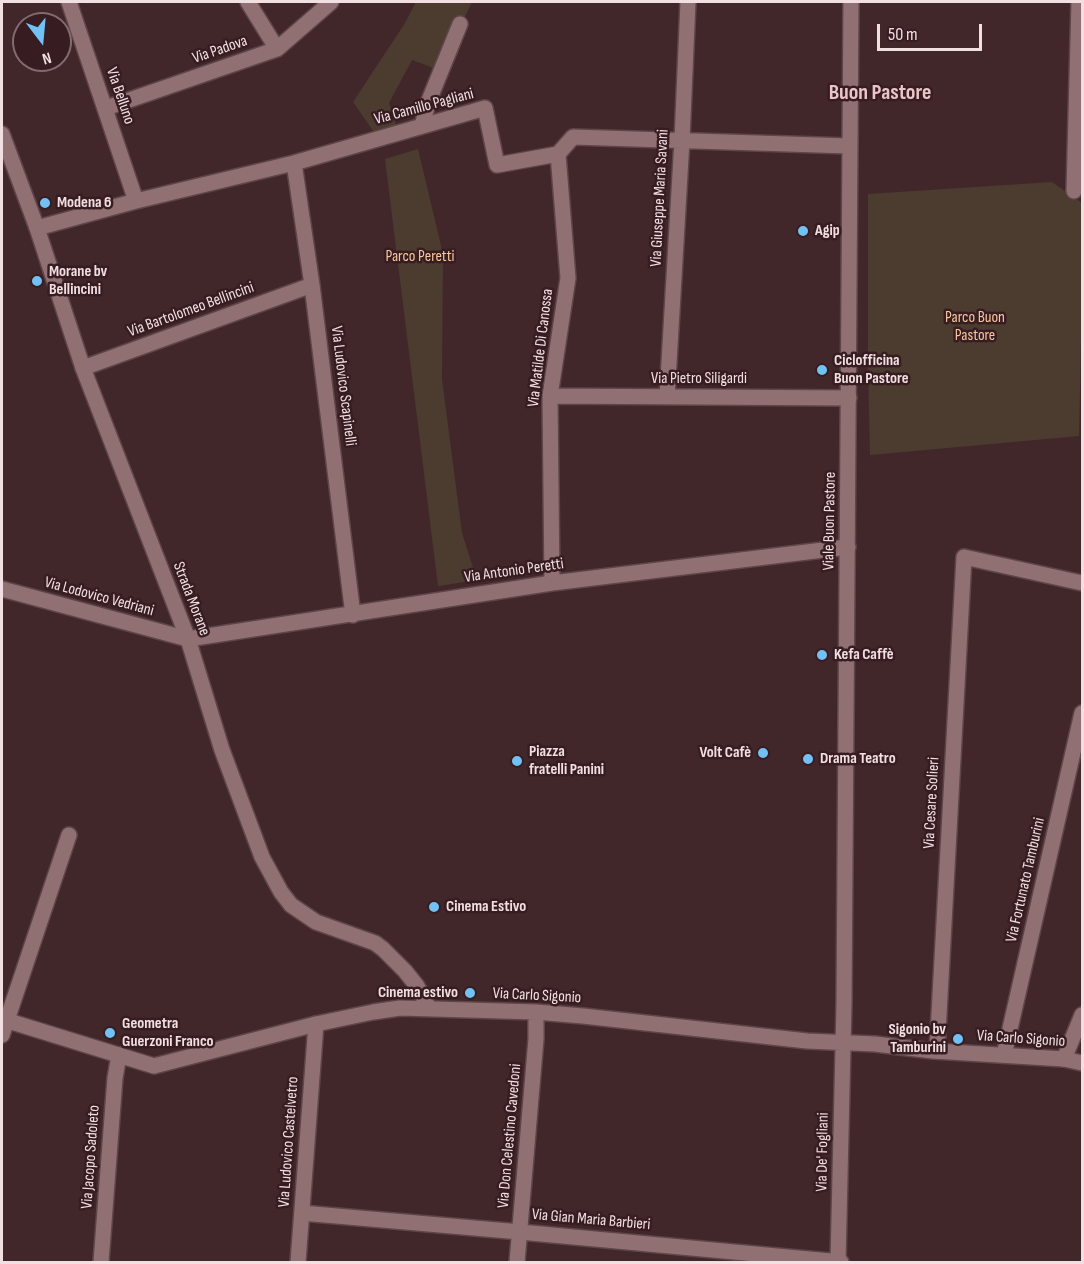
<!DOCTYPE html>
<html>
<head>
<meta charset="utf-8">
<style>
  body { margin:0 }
  #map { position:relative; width:1084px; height:1264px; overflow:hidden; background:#42272a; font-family:"Sofia Sans Condensed",sans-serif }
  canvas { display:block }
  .frame { position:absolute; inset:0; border:3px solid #f2dfe1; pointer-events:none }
  .north { position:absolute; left:12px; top:12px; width:60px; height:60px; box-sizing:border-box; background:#371d21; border:2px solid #826b6e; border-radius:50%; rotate:164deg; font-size:16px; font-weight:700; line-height:24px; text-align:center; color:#f2dfe1 }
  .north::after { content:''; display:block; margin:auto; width:21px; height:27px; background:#72c1f5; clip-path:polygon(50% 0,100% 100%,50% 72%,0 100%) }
  .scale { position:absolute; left:877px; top:24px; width:105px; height:27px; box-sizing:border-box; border:3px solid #f2dfe1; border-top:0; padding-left:8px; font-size:18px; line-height:21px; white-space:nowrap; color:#f2dfe1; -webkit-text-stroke:4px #371d21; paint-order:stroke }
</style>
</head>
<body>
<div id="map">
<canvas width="1084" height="1264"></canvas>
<div class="frame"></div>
<div class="north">N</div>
<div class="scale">50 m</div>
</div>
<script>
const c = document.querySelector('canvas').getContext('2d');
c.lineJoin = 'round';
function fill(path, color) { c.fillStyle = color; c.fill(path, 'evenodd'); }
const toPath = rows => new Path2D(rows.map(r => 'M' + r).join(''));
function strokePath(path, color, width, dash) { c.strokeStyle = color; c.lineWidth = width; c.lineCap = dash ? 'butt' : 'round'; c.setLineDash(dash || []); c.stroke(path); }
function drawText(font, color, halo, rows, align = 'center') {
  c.font = font + ' "Sofia Sans Condensed",sans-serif'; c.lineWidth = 5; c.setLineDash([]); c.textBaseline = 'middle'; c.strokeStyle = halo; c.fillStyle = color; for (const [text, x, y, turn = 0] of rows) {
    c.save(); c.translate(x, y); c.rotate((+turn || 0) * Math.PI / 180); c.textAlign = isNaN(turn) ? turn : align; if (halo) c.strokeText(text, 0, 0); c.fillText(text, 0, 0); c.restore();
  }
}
const green = toPath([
  [416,2,472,2,439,70,412,60,389,103,396,125,376,135,353,102,405,23],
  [418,149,443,254,442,379,462,533,477,580,438,586,385,159],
  [1052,182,1082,203,1082,292,1079,436,870,455,868,364,868,194]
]);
const street = toPath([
  [69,2,136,201],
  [248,2,277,49],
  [106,108,277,49,331,2],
  [422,126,428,103,460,24],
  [294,163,312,285,353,615],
  [1074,191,1079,2],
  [37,228,136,201,294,163,485,108,497,165,558,154,573,137,849,146],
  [83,368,312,285],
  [550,396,849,398],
  [667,397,682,140,688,2],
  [552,583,550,396,568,278,558,154],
  [2,589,188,639,552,583,848,547],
  [2,1035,69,835],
  [937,1051,964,557,1082,583],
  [1004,1055,1082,713],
  [1064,1059,1082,1015],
  [302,1213,520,1232,841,1262],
  [101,1262,115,1078,119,1055],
  [298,1262,316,1024]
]);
const secondary = toPath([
  [2,134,37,228,83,368,188,639,222,750,262,857,281,892,291,905,316,922,375,943,383,949,405,971,417,986,429,1008],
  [2,1019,154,1066,316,1024,373,1012,400,1008,536,1012,583,1016,807,1041,875,1044,933,1051,1064,1059,1082,1063],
  [517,1262,536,1039,536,1012],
  [838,1262,844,1004,851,2]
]);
const markers = [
  [45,203,6,"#72c1f5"],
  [803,231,6,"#72c1f5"],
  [37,281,6,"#72c1f5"],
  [822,370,6,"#72c1f5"],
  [822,655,6,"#72c1f5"],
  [763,753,6,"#72c1f5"],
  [808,759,6,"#72c1f5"],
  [517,761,6,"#72c1f5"],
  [434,907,6,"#72c1f5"],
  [470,993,6,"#72c1f5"],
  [110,1033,6,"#72c1f5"],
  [958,1039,6,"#72c1f5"]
];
const streetNames = [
  ["Via Padova",220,50,-19],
  ["Via Belluno",120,96,71],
  ["Via Camillo Pagliani",424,107,-15],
  ["Via Giuseppe Maria Savani",660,198,-87],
  ["Via Bartolomeo Bellincini",191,310,-20],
  ["Via Matilde Di Canossa",541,348,-83],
  ["Via Pietro Siligardi",699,379],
  ["Via Ludovico Scapinelli",343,386,83],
  ["Viale Buon Pastore",830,521,-89],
  ["Via Antonio Peretti",514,571,-8],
  ["Via Lodovico Vedriani",99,597,15],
  ["Strada Morane",191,599,69],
  ["Via Cesare Solieri",932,803,-87],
  ["Via Fortunato Tamburini",1026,880,-77],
  ["Via Carlo Sigonio",537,996,3],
  ["Via Carlo Sigonio",1021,1039,4],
  ["Via Don Celestino Cavedoni",510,1136,-85],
  ["Via Ludovico Castelvetro",289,1142,-86],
  ["Via De' Fogliani",823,1152,-89],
  ["Via Jacopo Sadoleto",91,1157,-86],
  ["Via Gian Maria Barbieri",591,1220,5]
];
const poiNames = [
  ["Modena 6",57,203],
  ["Agip",815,231],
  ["Morane bv",49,272],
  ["Bellincini",49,290],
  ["Ciclofficina",834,361],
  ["Buon Pastore",834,379],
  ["Kefa Caffè",834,655],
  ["Piazza",529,752],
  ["fratelli Panini",529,770],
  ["Volt Cafè",751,753,"right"],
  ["Drama Teatro",820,759],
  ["Cinema Estivo",446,907],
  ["Cinema estivo",458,993,"right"],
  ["Geometra",122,1024],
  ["Guerzoni Franco",122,1042],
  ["Sigonio bv",946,1030,"right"],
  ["Tamburini",946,1048,"right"]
];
const parkNames = [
  ["Parco Peretti",420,257],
  ["Parco Buon",975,318],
  ["Pastore",975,336]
];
const districtNames = [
  ["Buon Pastore",880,93]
];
fill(green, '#4b3c2f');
strokePath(street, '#5d4549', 18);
strokePath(secondary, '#5d4549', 18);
strokePath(street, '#917074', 15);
strokePath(secondary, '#917074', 15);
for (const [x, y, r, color] of markers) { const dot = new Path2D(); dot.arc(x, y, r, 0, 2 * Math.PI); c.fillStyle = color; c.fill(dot); strokePath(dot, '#371d21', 2); }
drawText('16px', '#f2dfe1', '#371d21', streetNames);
drawText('bold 16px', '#f2dfe1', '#371d21', poiNames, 'left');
drawText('16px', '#f8c99e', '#371d21', parkNames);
drawText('bold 22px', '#e9c4c8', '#371d21', districtNames);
</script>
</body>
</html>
